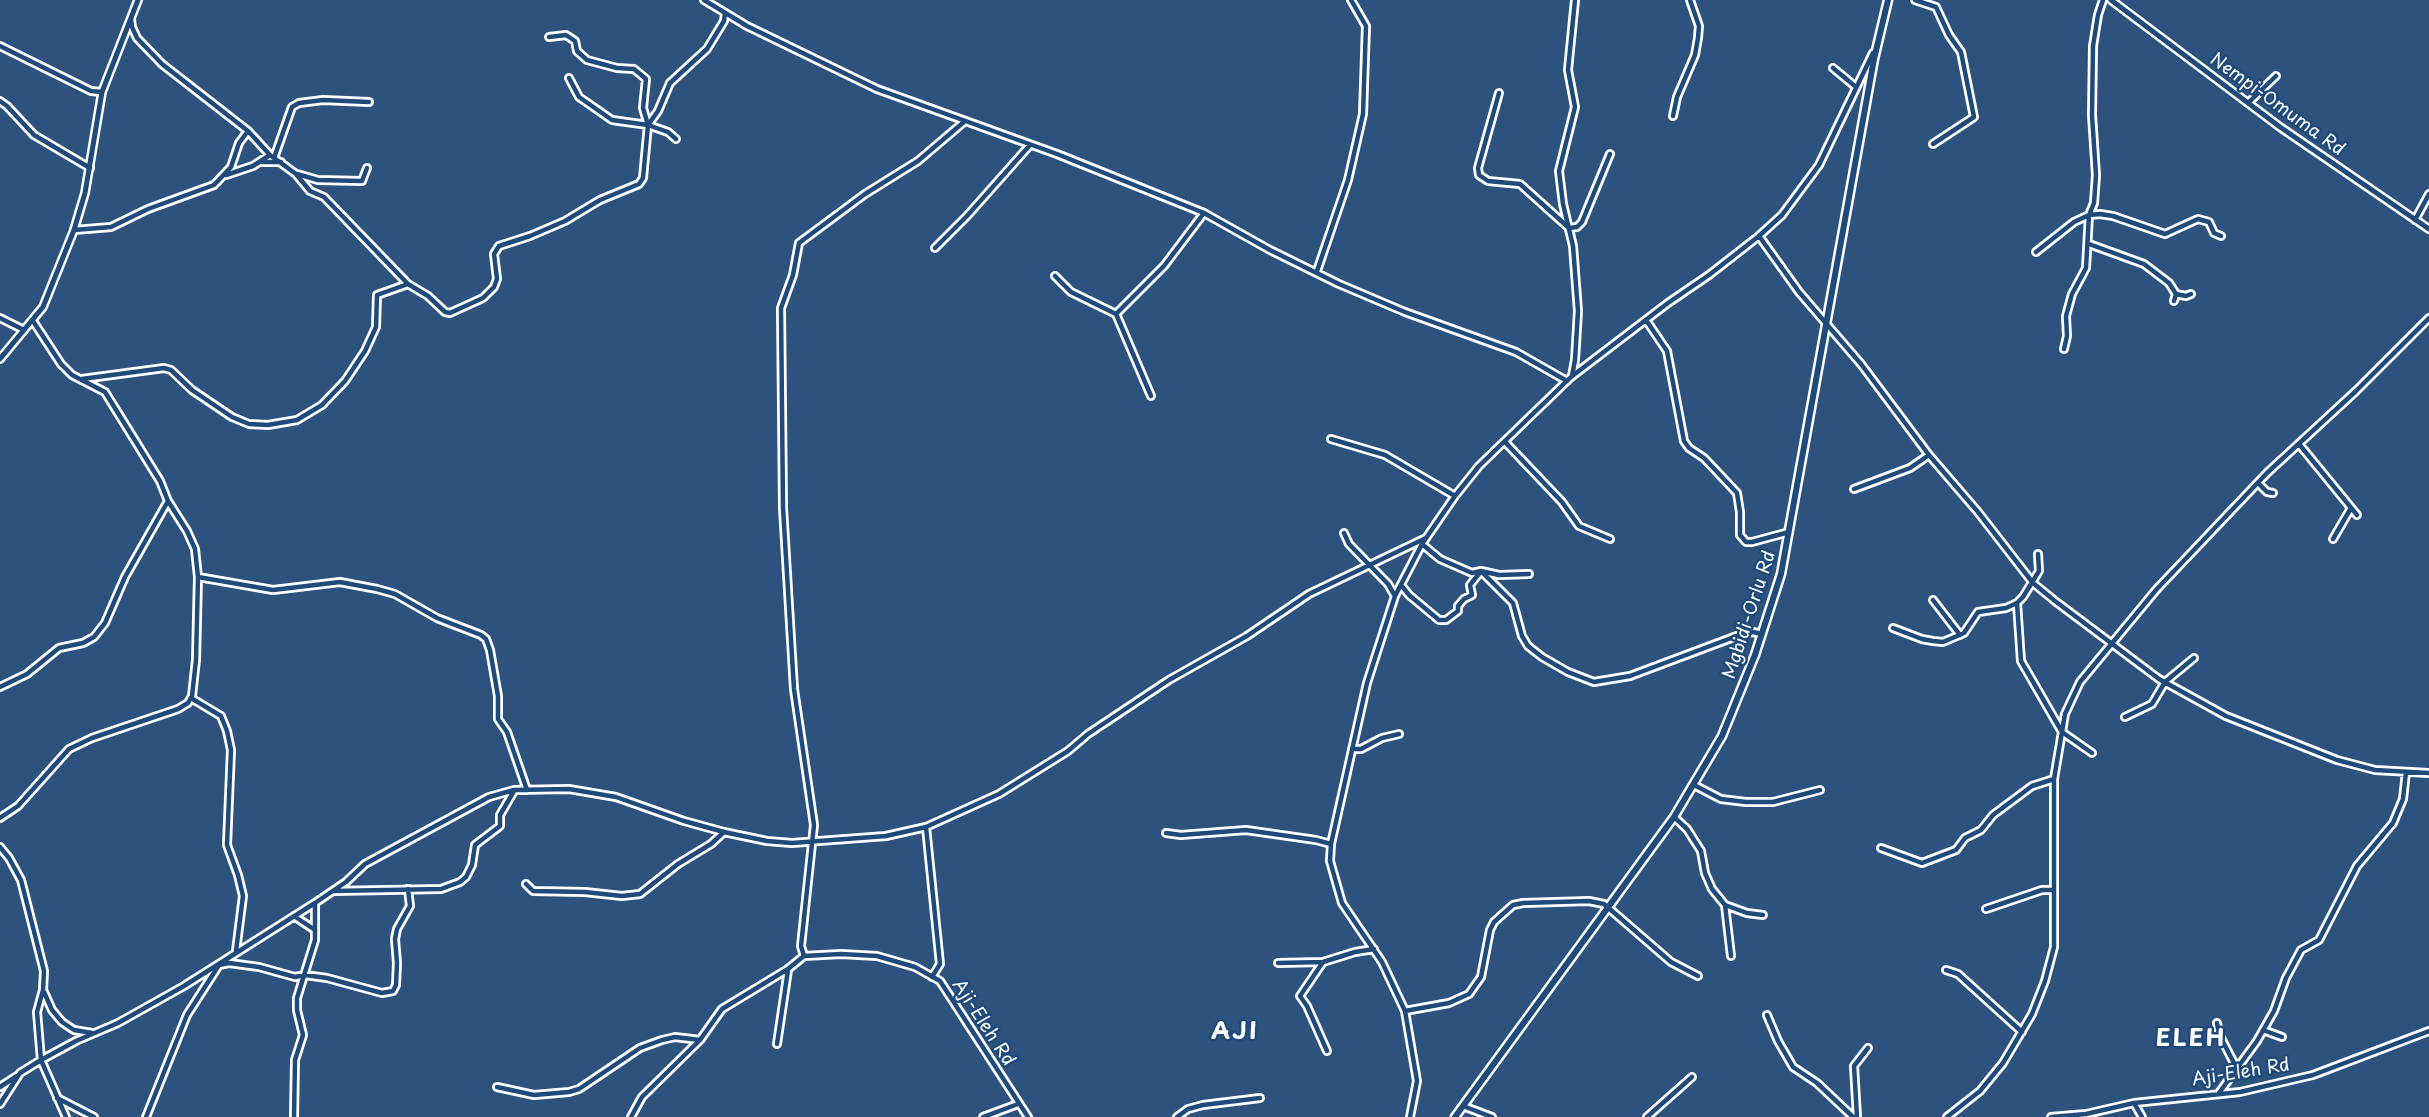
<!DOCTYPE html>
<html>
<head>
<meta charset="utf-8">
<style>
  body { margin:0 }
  canvas { display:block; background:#2e527e }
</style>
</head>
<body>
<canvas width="2429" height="1117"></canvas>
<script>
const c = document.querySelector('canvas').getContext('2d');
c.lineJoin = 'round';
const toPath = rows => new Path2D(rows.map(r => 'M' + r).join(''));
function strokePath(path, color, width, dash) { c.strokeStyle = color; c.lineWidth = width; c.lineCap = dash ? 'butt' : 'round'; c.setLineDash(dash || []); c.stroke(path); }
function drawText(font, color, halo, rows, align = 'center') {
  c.font = font + ' "Playpen Sans",sans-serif'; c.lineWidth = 5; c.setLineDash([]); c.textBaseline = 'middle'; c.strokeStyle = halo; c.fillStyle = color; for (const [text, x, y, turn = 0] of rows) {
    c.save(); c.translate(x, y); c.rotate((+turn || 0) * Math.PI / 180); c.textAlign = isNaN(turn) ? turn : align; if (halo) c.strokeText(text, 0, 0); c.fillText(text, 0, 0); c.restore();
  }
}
const minor = toPath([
  [704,0,747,26,877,89,1057,154,1204,213,1270,250,1339,284,1405,312,1516,352,1567,381],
  [1915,0,1936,7,1949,35,1961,52,1974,117,1933,144],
  [131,19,132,27,137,38,162,64,248,131,270,155,296,174,310,191,324,197,408,284,428,296,445,312,450,313,483,298,494,287,497,279,494,254,499,246,530,236,565,221,600,200,639,184,643,178,648,125,658,111,670,83,707,49,724,21,725,13],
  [549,37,566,35,575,41,577,51,587,60,617,68,634,69,646,79,643,108,648,125,668,132,676,139],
  [0,46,91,91,102,92],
  [1833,68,1856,87],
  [569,78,579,97,612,120,648,125],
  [1499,93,1478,168,1479,175,1488,181,1520,184,1569,228,1577,227,1582,222,1610,154],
  [0,101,7,106,34,135,90,168],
  [2248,103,2276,76],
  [1673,116,1677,97,1695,55,1698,38,1699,26,1690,0],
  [274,158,292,107,299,103,323,100,369,102],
  [263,162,281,162],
  [297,174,318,180,362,181,367,168],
  [226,175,253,166,270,155],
  [2415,220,2429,194],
  [74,230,111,227,148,209,214,185,231,167,239,143,248,131],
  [1759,236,1799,292,1861,364,1929,455,1978,512,2033,583,2055,601,2159,679,2226,716,2337,760,2375,770,2429,773],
  [2089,244,2144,264,2169,283,2176,294,2174,301],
  [935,248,967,216,1030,145],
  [2036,252,2074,222,2089,215,2100,214,2113,216,2165,234,2198,219,2209,222,2214,233,2221,236],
  [1317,271,1348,180,1363,114,1366,26,1351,0],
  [1055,276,1071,292,1116,314],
  [2176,294,2186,296,2191,294],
  [0,318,24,330],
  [1646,320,1667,351,1684,441,1689,448,1704,458,1737,493,1740,512,1740,535,1746,542,1752,542,1789,532],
  [2064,349,2067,336,2066,316,2072,294,2086,268,2089,215,2094,203,2096,175,2092,115,2093,46,2098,15,2103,0],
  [1572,376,1575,360,1578,311,1573,246,1563,204,1559,171,1575,107,1568,70,1575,0],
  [82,379,164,368,171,370,192,390,232,417,249,424,268,425,297,420,322,405,345,381,365,351,376,327,377,295,408,284],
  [1151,396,1116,314,1164,266,1204,213],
  [1331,439,1385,455,1455,496],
  [1505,442,1562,502,1579,526,1610,539],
  [2299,444,2357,515],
  [2258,483,2267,492,2273,493],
  [1854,489,1910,468,1929,455],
  [1344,533,1349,544,1388,584,1395,596],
  [2333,539,2351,508],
  [1422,544,1440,559,1472,573,1481,571,1513,603,1522,636,1528,646,1542,657,1568,672,1594,682,1630,676,1742,634,1753,632,1762,634],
  [198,577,273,590,340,582,377,589,395,594,437,618,481,635,486,639,490,650,498,696,498,719,507,732,527,790],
  [1401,585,1409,595,1439,620,1446,620,1458,611,1458,606,1464,599,1472,595,1470,585,1481,571,1499,575,1529,574],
  [1933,600,1960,635],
  [2017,603,2021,661,2062,732,2092,753],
  [1893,628,1922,639,1933,641,1943,642,1964,633,1978,612,2006,608,2017,603,2023,597,2039,571,2038,554],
  [0,687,27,674,59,648,83,643,94,637,105,623,125,577,168,501],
  [191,698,221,716,227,731,231,750,227,845,238,875,243,896,236,951],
  [2125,717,2152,704,2165,682,2194,658],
  [1352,749,1361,749,1382,738,1399,734],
  [1694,785,1721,799,1746,802,1773,802,1820,790],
  [1674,817,1687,829,1701,851,1705,873,1712,889,1725,905,1747,913,1763,915],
  [0,818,18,806,69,749,92,738,178,709,188,703,192,696,196,660,198,577,195,549,187,531,168,501,160,481,105,392,72,375,61,364,33,321],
  [926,827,940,964,932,977],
  [1166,833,1181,835,1246,830,1316,840,1331,844],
  [0,847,9,858,21,880,44,971,43,990,37,1012,41,1060,20,1073,0,1104],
  [1881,848,1922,863,1956,850,1965,838,1981,830,1993,815,2032,786,2054,779],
  [526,884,533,891,585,892,622,896,640,894,678,864,711,844,724,832],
  [333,891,441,889,460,882,466,877,472,865,475,845,500,826,500,815,514,791],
  [1725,905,1731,956],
  [1986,909,2042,890,2053,890],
  [294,916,315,930],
  [804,956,801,946,814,825,794,689,783,508,781,308,793,275,799,243,865,194,918,161,965,121],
  [1323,962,1300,996,1307,1006,1327,1051],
  [1278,963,1323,962,1355,952,1374,949],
  [1946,970,1958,974,2022,1032],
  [44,992,52,1010,62,1022,74,1030,92,1033],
  [1405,1011,1449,1003,1469,994,1481,977,1490,930,1494,922,1513,905,1523,903,1589,901,1604,904,1671,962,1698,976],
  [1767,1015,1778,1041,1793,1067,1817,1083,1853,1117],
  [2217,1023,2219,1034,2236,1067],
  [2263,1030,2282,1037],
  [777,1044,788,970],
  [0,1087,17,1076],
  [497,1087,534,1095,569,1092,579,1089,640,1048,662,1040,675,1037,700,1040],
  [2219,1093,2257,1041,2274,1011,2286,978,2301,950,2319,940,2357,866,2393,823,2403,799,2406,772],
  [57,1098,94,1117],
  [2134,1103,2142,1117],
  [1463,1106,1492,1117],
  [66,1117,41,1060,76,1041,118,1023,184,986,315,903,346,882,365,864,489,797,514,790,569,789,616,797,684,821,724,832,767,841,792,843,886,836,926,827,999,794,1068,751,1088,734,1169,680,1247,636,1309,594,1426,538],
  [146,1117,187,1015,219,965,229,963,259,967,295,977,305,975,327,978,382,993,393,991,396,985,397,963,395,939,397,929,410,906,408,889],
  [294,1117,295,1060,303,1035,297,1010,297,998,315,940,315,903],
  [631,1117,642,1097,700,1040,722,1009,788,969,804,956,841,954,877,956,915,967,940,981,1028,1117],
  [983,1117,1018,1104],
  [1177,1117,1188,1109,1203,1105,1260,1098],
  [1410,1117,1417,1081,1405,1011,1382,962,1342,903,1330,861,1331,844,1367,683,1395,596,1422,544,1455,496,1479,466,1571,377,1668,303,1709,275,1759,236,1782,215,1819,165,1873,53],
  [1647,1117,1692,1077],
  [1857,1117,1854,1066,1868,1048],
  [1947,1117,1980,1091,2003,1063,2032,1014,2045,981,2054,947,2054,779,2065,714,2080,682,2156,590,2267,473,2356,391,2429,318],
  [2051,1117,2086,1114,2134,1103,2240,1092,2313,1075,2429,1031]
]);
const tertiary = toPath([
  [2111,0,2280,127,2429,229],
  [0,359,43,307,74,230,85,193,102,92,138,0]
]);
const secondary = toPath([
  [1455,1117,1674,817,1722,736,1755,655,1781,574,1874,59,1888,0]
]);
const streetNames = [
  ["Nempi-Omuma Rd",2277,105,36],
  ["Mgbidi-Orlu Rd",1750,615,-72],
  ["Aji-Eleh Rd",983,1023,57],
  ["Aji-Eleh Rd",2241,1073,-9]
];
const districtNames = [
  ["AJI",1235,1032],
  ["ELEH",2191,1039]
];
strokePath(minor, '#fff', 10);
strokePath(tertiary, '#fff', 10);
strokePath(secondary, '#fff', 11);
strokePath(minor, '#1f4a7a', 4.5);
strokePath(tertiary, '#1f4a7a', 5);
strokePath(secondary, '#1f4a7a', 6);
drawText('18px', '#fff', '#1f4a7a', streetNames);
c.letterSpacing = '2px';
drawText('bold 24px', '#fff', '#1f4a7a', districtNames);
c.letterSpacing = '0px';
</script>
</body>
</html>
